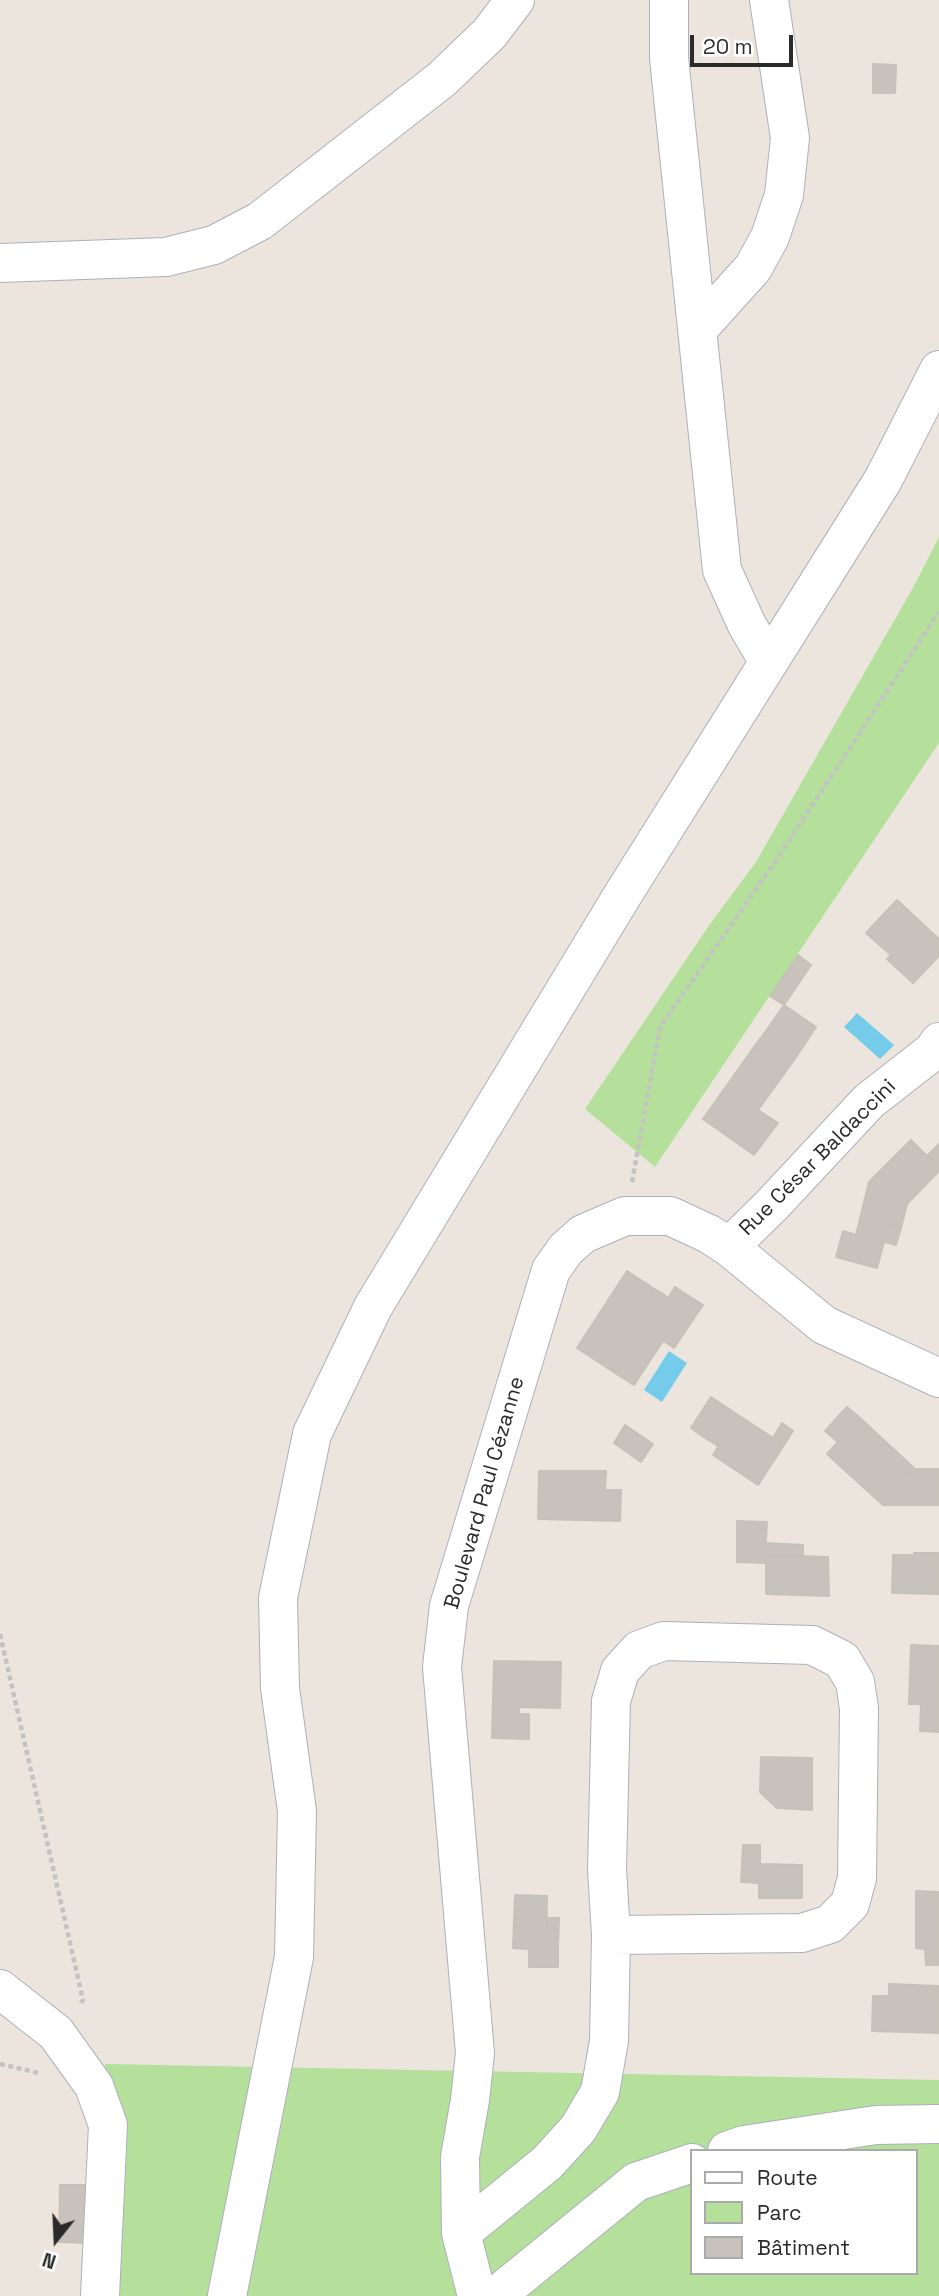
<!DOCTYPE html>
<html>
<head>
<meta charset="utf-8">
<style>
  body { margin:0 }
  #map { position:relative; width:939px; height:2296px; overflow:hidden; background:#ece5dd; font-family:"Space Grotesk",sans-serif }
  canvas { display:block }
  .legend { position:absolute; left:690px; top:2149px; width:228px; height:126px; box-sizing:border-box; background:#fff; border:2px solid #aaa; margin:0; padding:9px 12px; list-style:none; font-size:21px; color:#2a2a2a }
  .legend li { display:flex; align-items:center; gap:14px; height:35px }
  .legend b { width:35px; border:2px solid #aaa }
  .north { position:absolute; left:21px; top:2205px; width:70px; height:70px; -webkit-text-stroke:5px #fff; paint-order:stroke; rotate:198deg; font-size:19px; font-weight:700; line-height:28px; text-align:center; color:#2a2a2a }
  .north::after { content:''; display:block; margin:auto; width:24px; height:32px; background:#2a2a2a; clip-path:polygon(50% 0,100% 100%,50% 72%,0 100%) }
  .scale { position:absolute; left:690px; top:35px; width:103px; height:32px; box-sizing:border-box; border:4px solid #2a2a2a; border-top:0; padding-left:9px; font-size:21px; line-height:24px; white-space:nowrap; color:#2a2a2a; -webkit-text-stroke:5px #fff; paint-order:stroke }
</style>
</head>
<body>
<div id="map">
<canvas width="939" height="2296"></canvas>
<ul class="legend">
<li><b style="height:9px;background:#fff"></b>Route</li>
<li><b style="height:19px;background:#b4e09b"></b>Parc</li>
<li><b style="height:19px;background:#c7c2bc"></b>Bâtiment</li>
</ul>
<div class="north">N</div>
<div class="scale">20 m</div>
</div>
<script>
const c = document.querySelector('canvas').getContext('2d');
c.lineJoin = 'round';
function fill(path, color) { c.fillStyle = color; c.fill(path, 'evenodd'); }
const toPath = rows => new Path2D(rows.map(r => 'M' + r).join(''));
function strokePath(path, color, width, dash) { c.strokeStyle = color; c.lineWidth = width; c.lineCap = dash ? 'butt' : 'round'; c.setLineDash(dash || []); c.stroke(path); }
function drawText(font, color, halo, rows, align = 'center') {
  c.font = font + ' "Space Grotesk",sans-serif'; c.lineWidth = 7; c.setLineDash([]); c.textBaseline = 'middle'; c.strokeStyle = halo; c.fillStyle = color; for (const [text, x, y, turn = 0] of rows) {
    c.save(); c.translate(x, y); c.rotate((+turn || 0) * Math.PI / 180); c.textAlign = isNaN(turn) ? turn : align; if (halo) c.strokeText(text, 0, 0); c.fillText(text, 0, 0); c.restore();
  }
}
const green = toPath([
  [939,537,939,743,655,1167,585,1109,710,924,756,862,914,586],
  [105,2064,939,2080,939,2296,103,2296],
  [692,2151,916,2151,916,2273,692,2273]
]);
const water = toPath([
  [857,1013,894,1045,880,1059,844,1027],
  [669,1351,687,1363,662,1402,644,1390]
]);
const building = toPath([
  [873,64,896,65,895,93,873,93,873,64],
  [897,900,939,939,939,956,913,983,887,959,891,955,866,933,897,900],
  [798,955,811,965,784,1005,770,996,798,955],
  [784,1005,816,1027,799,1053,766,1031,784,1005],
  [766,1031,799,1053,758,1110,752,1106,780,1065,754,1047,766,1031],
  [754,1047,780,1065,752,1106,778,1123,754,1155,703,1119,754,1047],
  [911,1140,939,1168,939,1171,907,1204,901,1228,883,1223,878,1240,884,1242,877,1268,836,1257,843,1231,856,1235,869,1182,911,1140],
  [939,1144,939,1168,927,1156,939,1144],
  [883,1223,901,1228,896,1245,878,1240,883,1223],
  [627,1271,653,1288,648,1296,658,1302,663,1294,668,1298,675,1287,703,1305,674,1348,647,1330,618,1375,577,1348,627,1271],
  [653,1288,663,1294,658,1302,648,1296,653,1288],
  [647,1330,663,1341,634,1385,618,1375,647,1330],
  [711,1397,726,1407,705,1438,691,1428,711,1397],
  [726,1407,738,1415,718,1446,705,1438,726,1407],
  [847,1407,860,1418,857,1422,887,1450,884,1454,908,1476,915,1469,939,1469,939,1505,883,1505,827,1454,838,1442,825,1431,847,1407],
  [738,1415,784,1445,758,1485,713,1455,738,1415],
  [860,1418,915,1469,908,1476,884,1454,887,1450,857,1422,860,1418],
  [782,1423,793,1431,784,1445,773,1438,782,1423],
  [625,1425,653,1444,641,1462,614,1443,625,1425],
  [539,1471,606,1471,605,1490,621,1490,620,1521,538,1519,539,1471],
  [737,1521,767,1522,765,1555,828,1557,829,1596,766,1594,766,1563,737,1562,737,1521],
  [766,1543,803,1545,803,1557,765,1555,766,1543],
  [914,1553,937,1553,937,1565,913,1565,914,1553],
  [937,1553,939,1553,939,1594,892,1593,893,1555,914,1555,913,1565,937,1565,937,1553],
  [911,1645,939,1646,939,1732,920,1731,921,1704,909,1704,911,1645],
  [494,1661,561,1662,560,1708,519,1707,519,1714,529,1714,529,1739,492,1738,494,1661],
  [761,1757,812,1758,812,1810,777,1808,777,1792,760,1792,761,1757],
  [760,1792,777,1792,777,1808,760,1792],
  [743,1845,760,1845,760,1864,802,1865,802,1898,759,1898,759,1883,741,1882,743,1845],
  [916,1891,939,1892,939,1965,926,1965,925,1949,916,1948,916,1891],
  [515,1895,547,1896,546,1947,558,1947,558,1967,529,1967,529,1949,513,1948,515,1895],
  [547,1918,559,1918,558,1947,546,1947,547,1918],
  [889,1984,939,1986,939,2033,872,2031,873,1996,889,1996,889,1984],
  [60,2185,86,2185,86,2243,59,2242,60,2185]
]);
const path = toPath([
  [632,1182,660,1027,777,859,939,612],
  [0,1634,83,2000,80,2004],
  [0,2064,39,2073]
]);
const minor = toPath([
  [669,0,669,58,722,570,747,625,769,662],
  [0,263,166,257,214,245,260,221,442,79,489,34,515,0],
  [698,329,753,268,770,237,784,195,790,138,769,0],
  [729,1247,771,1206,869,1101,933,1051,939,1042],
  [0,1989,56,2033,94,2086,108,2125,100,2296],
  [727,2151,744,2145,876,2125,939,2124],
  [461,2233,547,2163,578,2129,600,2092,609,2041,611,1935,607,1869,611,1701,620,1671,639,1650,664,1641,812,1645,842,1660,855,1682,859,1708,857,1878,850,1904,830,1924,802,1933,611,1935],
  [227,2296,294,1957,297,1811,280,1688,278,1598,312,1434,373,1307,622,896,883,480,939,370],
  [477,2296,461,2233,460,2157,470,2100,475,2053,442,1667,449,1606,551,1270,566,1249,583,1234,625,1216,670,1216,709,1234,729,1247,824,1325,939,1378],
  [496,2296,636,2182,692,2163]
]);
const streetNames = [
  ["Rue César Baldaccini",818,1158,-45],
  ["Boulevard Paul Cézanne",485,1493,-74]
];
fill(green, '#b4e09b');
fill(water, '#74ccea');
fill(building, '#c7c2bc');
strokePath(building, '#c7c1b7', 2);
strokePath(minor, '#adb0ba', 40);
strokePath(path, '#c3c3c3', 4.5, [5, 3.5]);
strokePath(minor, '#fff', 38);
drawText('21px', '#2a2a2a', '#fff', streetNames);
</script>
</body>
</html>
